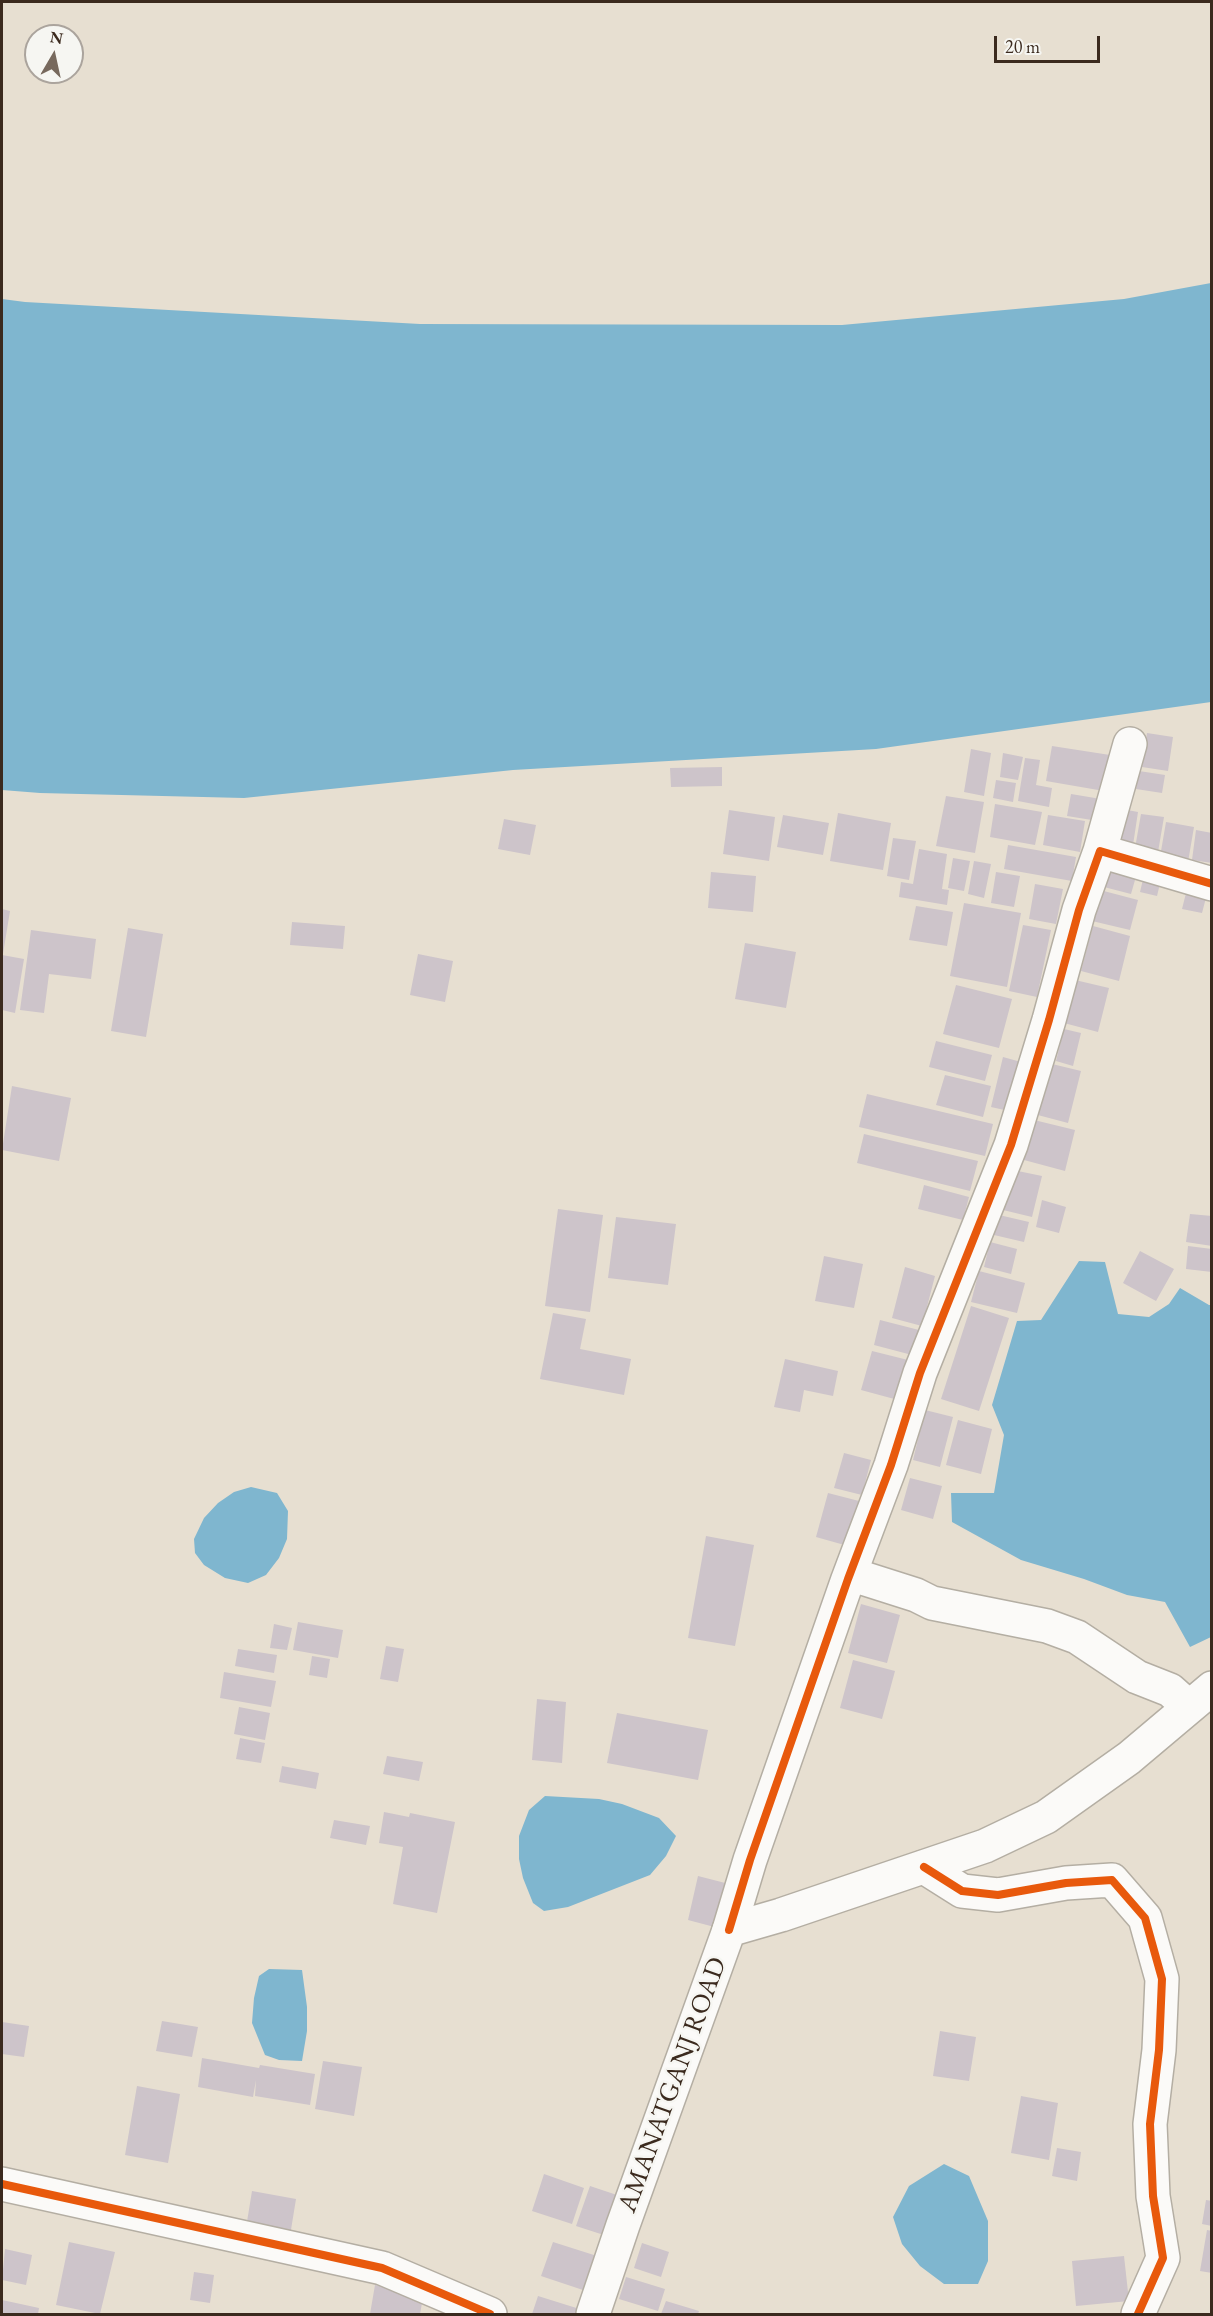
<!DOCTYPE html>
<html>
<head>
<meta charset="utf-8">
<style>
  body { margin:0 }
  #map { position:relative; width:1213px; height:2316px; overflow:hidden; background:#e7dfd1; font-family:"EB Garamond",serif }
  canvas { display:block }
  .frame { position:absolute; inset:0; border:3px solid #3b2a1e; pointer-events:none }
  .north { position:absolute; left:24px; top:24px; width:60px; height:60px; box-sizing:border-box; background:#f6f6f2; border:2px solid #aba49d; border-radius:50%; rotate:9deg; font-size:16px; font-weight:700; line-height:24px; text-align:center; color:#3b2a1e }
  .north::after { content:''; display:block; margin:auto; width:21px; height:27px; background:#77695d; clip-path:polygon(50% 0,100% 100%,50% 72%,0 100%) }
  .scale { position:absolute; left:994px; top:36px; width:106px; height:27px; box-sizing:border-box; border:3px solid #3b2a1e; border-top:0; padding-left:8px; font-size:18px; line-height:21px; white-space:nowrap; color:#3b2a1e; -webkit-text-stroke:4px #f6f6f2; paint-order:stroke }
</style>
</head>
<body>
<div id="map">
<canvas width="1213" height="2316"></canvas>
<div class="frame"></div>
<div class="north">N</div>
<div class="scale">20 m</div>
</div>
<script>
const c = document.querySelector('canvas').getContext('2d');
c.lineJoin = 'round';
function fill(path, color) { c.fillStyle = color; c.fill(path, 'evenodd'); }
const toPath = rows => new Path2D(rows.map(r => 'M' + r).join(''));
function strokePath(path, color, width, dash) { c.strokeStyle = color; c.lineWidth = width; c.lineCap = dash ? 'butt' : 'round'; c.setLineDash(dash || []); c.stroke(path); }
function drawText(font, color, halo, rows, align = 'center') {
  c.font = font + ' "EB Garamond",serif'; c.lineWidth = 5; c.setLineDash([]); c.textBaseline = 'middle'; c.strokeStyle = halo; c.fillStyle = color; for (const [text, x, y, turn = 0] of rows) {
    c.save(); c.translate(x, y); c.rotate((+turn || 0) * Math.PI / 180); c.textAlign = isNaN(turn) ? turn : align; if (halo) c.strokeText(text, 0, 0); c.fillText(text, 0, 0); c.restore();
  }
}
const water = toPath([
  [1211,283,1211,702,876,749,513,770,244,798,40,793,2,790,2,299,25,302,420,324,842,325,1124,299],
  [1079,1261,1105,1262,1118,1314,1149,1317,1169,1304,1180,1288,1209,1305,1211,1305,1211,1637,1190,1647,1165,1602,1127,1595,1084,1579,1021,1560,952,1522,951,1493,994,1493,1004,1435,992,1405,1017,1321,1041,1320],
  [251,1487,277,1493,288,1511,287,1539,279,1558,266,1575,248,1583,225,1578,204,1565,195,1553,194,1539,204,1518,218,1503,234,1492],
  [545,1796,599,1799,622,1804,659,1818,676,1836,666,1856,650,1875,568,1907,544,1911,533,1903,523,1878,519,1859,519,1836,529,1810],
  [269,1969,302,1970,307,2007,307,2031,302,2061,279,2060,265,2055,252,2023,254,1998,259,1976],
  [944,2164,969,2176,988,2221,988,2261,978,2284,944,2284,920,2266,902,2244,893,2217,909,2186]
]);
const building = toPath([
  [1147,733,1173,737,1168,771,1142,767],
  [1052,746,1110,755,1104,791,1046,781],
  [971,749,991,753,984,796,964,792],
  [1003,753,1023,757,1018,780,1000,777],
  [1025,758,1040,760,1036,785,1052,788,1049,807,1018,801],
  [722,767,722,786,671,787,670,768],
  [1139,771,1165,775,1162,793,1136,789],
  [996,780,1016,783,1013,802,993,798],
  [1071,794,1101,799,1098,821,1067,816],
  [946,796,984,802,975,853,936,846],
  [995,804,1042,812,1035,845,990,837],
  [1122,809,1138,812,1133,845,1117,841],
  [729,810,775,817,769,861,723,854],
  [838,813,891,823,883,870,830,861],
  [1141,814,1164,817,1158,852,1135,848],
  [783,815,829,823,823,855,777,847],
  [1048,815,1085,821,1080,852,1043,845],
  [504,819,536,825,530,855,498,849],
  [1166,822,1194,827,1188,862,1160,857],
  [1196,830,1212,833,1212,863,1192,860],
  [893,838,916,841,909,880,887,876],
  [1008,845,1076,857,1072,881,1004,869],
  [919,849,947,854,942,889,949,890,947,905,899,897,901,882,913,884],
  [953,858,970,861,964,891,948,888],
  [1111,859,1139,866,1131,894,1104,887],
  [974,861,991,864,984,898,968,894],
  [1145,871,1162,875,1157,896,1140,892],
  [711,872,756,876,753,912,708,908],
  [996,872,1020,876,1014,907,991,903],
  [1035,884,1063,889,1056,924,1029,919],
  [1188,885,1208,890,1202,913,1182,909],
  [1100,890,1138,900,1130,930,1092,921],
  [964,903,1021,913,1007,987,950,976],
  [916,906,953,912,947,946,909,940],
  [2,909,10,911,3,954,2,954],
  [292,922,345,926,343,949,290,945],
  [1023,925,1051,930,1037,997,1009,991],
  [1093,926,1130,936,1119,981,1081,971],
  [128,928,163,934,146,1037,111,1031],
  [31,930,96,939,91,979,49,974,44,1013,20,1010],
  [745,943,796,952,786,1008,735,999],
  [418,954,453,961,445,1002,410,995],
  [2,955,24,959,15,1013,2,1010],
  [1075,980,1109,988,1098,1032,1064,1023],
  [956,985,1012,999,999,1048,943,1034],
  [1064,1029,1081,1033,1073,1066,1056,1061],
  [936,1041,992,1055,985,1081,929,1067],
  [1003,1057,1021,1062,1009,1111,991,1107],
  [1048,1063,1081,1071,1068,1123,1034,1114],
  [945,1075,991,1086,983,1117,936,1105],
  [12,1086,71,1098,59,1161,2,1150],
  [867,1094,993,1124,985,1156,859,1127],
  [1034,1120,1075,1130,1065,1171,1024,1160],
  [864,1134,978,1161,970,1191,857,1163],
  [1013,1170,1042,1176,1032,1217,1003,1210],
  [924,1185,969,1197,963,1220,918,1209],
  [1042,1200,1066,1207,1059,1233,1036,1227],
  [558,1209,603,1215,590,1312,545,1306],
  [1190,1214,1212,1216,1212,1246,1186,1242],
  [999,1215,1029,1222,1024,1242,994,1235],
  [616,1217,676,1224,668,1285,608,1278],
  [990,1242,1017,1249,1011,1274,984,1267],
  [1188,1246,1212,1249,1212,1272,1186,1269],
  [1140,1251,1174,1269,1156,1301,1123,1283],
  [824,1256,863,1264,854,1308,815,1301],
  [905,1267,935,1276,922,1326,892,1318],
  [979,1271,1025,1283,1017,1313,971,1302],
  [971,1306,1009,1318,979,1411,941,1399],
  [553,1313,586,1319,580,1349,631,1359,624,1395,540,1379],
  [880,1320,919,1330,912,1355,874,1345],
  [872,1351,908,1360,898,1400,861,1390],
  [785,1359,838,1371,833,1396,804,1390,800,1412,774,1407],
  [925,1410,953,1417,940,1467,913,1460],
  [958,1420,992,1429,981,1474,946,1465],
  [844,1453,871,1460,862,1495,834,1488],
  [910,1478,942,1486,933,1519,901,1510],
  [828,1493,859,1501,848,1546,816,1537],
  [706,1536,754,1545,735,1646,688,1638],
  [861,1604,900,1615,887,1663,848,1653],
  [298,1622,343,1630,338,1658,293,1650],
  [274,1624,292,1628,287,1650,270,1648],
  [386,1646,404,1649,398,1682,380,1679],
  [238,1649,277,1655,274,1673,235,1666],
  [312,1656,330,1659,327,1678,309,1675],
  [853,1660,895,1671,882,1719,840,1708],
  [224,1672,276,1681,271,1707,220,1698],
  [537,1699,566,1702,562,1763,532,1760],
  [239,1707,270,1713,265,1740,234,1734],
  [617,1713,708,1730,698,1780,607,1763],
  [240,1738,265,1743,261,1763,236,1759],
  [387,1756,423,1762,419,1781,383,1774],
  [282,1766,319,1773,316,1789,279,1782],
  [384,1812,409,1817,410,1813,455,1822,437,1913,393,1904,403,1847,379,1843],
  [334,1820,370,1826,366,1845,330,1838],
  [698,1876,733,1885,722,1929,688,1920],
  [162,2021,198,2027,192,2057,156,2051],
  [2,2022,29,2026,24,2057,2,2054],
  [940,2031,976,2037,969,2081,933,2076],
  [202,2058,259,2068,260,2065,315,2074,310,2105,255,2096,256,2080,253,2097,198,2087],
  [323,2061,362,2067,354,2116,315,2109],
  [137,2086,180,2094,168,2163,125,2155],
  [1021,2096,1058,2103,1049,2160,1011,2153],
  [1057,2148,1081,2152,1077,2181,1052,2176],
  [544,2174,584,2188,572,2224,532,2211],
  [590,2186,623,2197,610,2237,576,2226],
  [252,2191,296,2199,289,2242,245,2234],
  [1206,2200,1212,2201,1212,2226,1202,2224],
  [1207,2230,1212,2231,1212,2273,1200,2271],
  [69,2242,115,2252,100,2314,56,2305],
  [553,2242,597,2256,586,2291,541,2276],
  [642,2243,669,2252,661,2277,634,2268],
  [5,2249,32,2255,26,2285,2,2280],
  [1124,2256,1129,2301,1076,2306,1072,2261],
  [194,2272,214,2275,210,2303,190,2300],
  [626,2277,665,2289,658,2311,619,2299],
  [375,2285,424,2292,420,2314,370,2314],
  [538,2296,586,2311,585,2314,532,2314],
  [2,2300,39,2308,38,2314,2,2314],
  [666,2301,699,2311,698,2314,661,2314]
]);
const minor = toPath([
  [1100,851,1130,744],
  [850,1574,916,1595,932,1603,1047,1626,1077,1637,1137,1677,1170,1690,1188,1706],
  [924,1867,962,1891,998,1895,1066,1883,1112,1880,1145,1918,1162,1979,1159,2050,1150,2124,1153,2196,1163,2258,1138,2314],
  [729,1930,750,1860,848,1579,891,1465,920,1373,1011,1145,1049,1020,1079,910,1100,851,1212,884],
  [2,2184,382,2268,490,2314]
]);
const major = toPath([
  [593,2314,623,2225,729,1930,781,1915,985,1846,1046,1817,1129,1758,1212,1688]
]);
const cycleway = toPath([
  [924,1867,962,1891,998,1895,1066,1883,1112,1880,1145,1918,1162,1979,1159,2050,1150,2124,1153,2196,1163,2258,1138,2314],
  [729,1930,750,1860,848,1579,891,1465,920,1373,1011,1145,1049,1020,1079,910,1100,851,1212,884],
  [2,2184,382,2268,490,2314]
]);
const streetNames = [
  ["AMANATGANJ ROAD",673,2085,-70]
];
fill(water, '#7fb6cf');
fill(building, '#cdc4ca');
strokePath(minor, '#b4aea3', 36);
strokePath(major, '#b4aea3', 36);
strokePath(minor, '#fbfaf8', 33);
strokePath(major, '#fbfaf8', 33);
strokePath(cycleway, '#e8590c', 8);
drawText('27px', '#3b2a1e', '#f6f6f2', streetNames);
</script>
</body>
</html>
